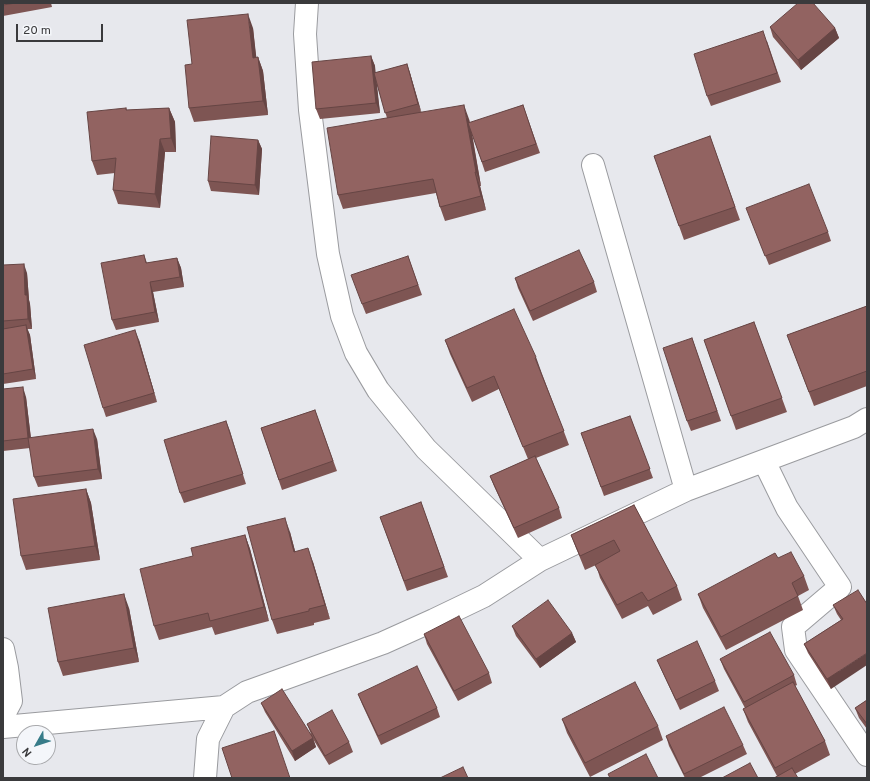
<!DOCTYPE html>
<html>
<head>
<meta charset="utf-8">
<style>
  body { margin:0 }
  #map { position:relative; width:870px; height:781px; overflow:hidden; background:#e7e8ed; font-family:Overpass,sans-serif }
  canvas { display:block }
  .frame { position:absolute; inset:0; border:4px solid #3a3a3c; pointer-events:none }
  .north { position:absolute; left:16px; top:725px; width:40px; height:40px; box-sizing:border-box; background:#f4f6fa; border:1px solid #aaabae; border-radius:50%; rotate:231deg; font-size:11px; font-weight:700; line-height:16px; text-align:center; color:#3a3a3c }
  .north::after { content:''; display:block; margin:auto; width:14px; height:18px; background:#377c89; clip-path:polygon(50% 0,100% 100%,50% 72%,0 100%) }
  .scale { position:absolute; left:16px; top:24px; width:87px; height:18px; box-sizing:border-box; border:2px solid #3a3a3c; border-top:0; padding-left:5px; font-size:12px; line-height:14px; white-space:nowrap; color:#3a3a3c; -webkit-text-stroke:3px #f4f6fa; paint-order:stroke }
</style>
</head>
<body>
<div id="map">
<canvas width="870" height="781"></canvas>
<div class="frame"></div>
<div class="north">N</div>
<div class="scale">20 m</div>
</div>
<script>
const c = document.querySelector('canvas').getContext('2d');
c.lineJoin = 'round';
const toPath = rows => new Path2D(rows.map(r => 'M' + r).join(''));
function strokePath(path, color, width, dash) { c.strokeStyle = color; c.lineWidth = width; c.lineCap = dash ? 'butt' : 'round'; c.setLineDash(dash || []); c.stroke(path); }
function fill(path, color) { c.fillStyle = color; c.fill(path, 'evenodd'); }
const minor = toPath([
  [307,3,305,34,310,110,328,254,342,316,356,353,378,390,426,449,540,560],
  [593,165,686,490],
  [764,461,787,508,840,587,793,627,796,650,867,755],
  [3,649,7,668,11,701,3,716],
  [3,727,224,707],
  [205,778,208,739,224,707,247,692,383,643,434,620,484,596,540,560,686,490,854,427,867,419]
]);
const wall = toPath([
  [3,3,51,3,52,7,3,16],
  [770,27,835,28,839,38,801,70,773,37],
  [253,28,256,58,258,57,263,71,268,115,194,122,189,108,192,64],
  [767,41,781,82,711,106,707,96],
  [371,56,375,66,375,73,407,64,410,73,421,112,469,119,470,123,523,105,540,153,485,172,472,133,481,186,480,186,486,210,445,221,440,207,436,193,343,209,338,195,387,118,376,81,380,113,320,119,316,109],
  [126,108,127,110,169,108,175,122,176,152,165,152,160,208,118,204,113,190,115,173,97,175,92,161],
  [710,136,740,220,684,240,654,156],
  [258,140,262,149,259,195,211,191,208,181],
  [750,218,828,232,831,241,769,265],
  [144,255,147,263,177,258,181,268,184,287,153,292,159,322,116,330,112,320],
  [408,256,422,295,366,314,362,304],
  [3,265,27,273,29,300,30,304,32,329,27,329,30,335,36,379,3,384],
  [515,278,594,282,597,292,533,321,518,288],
  [867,306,867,386,814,406,787,335],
  [754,322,787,412,736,430,704,340],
  [692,338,721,421,691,431,687,421],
  [139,340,157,402,106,417,103,408],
  [445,340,541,371,569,445,536,458,559,508,562,518,518,538,494,486,490,476,528,459,499,389,472,402,450,354],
  [3,389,26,397,31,438,97,439,102,479,38,487,34,477,30,448,3,451],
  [315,410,337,471,282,490,261,428],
  [630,416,653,478,604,496,581,433],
  [226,421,246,484,184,503,180,493],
  [86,489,91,503,100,560,26,570,21,556],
  [421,502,448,577,407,591,380,517],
  [634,505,677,586,682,600,653,615,648,606,622,619,600,578,596,565,585,570,576,548,571,535],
  [290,532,295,551,313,562,330,619,314,623,314,625,277,634,272,620],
  [245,535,250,549,269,621,215,635,212,627,159,640,154,626,193,556],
  [778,558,804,576,809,590,798,596,803,610,726,650,703,608,698,594],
  [867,604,831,689,808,653,804,644,841,620,837,614,833,605],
  [129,608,139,662,63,676,58,662],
  [512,626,572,633,576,642,540,668,516,636],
  [424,634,489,673,492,683,458,701,427,644],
  [720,659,794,675,797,685,795,686,825,741,830,755,795,774,777,776,748,722,743,709,745,708,724,669],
  [657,660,715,681,719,691,680,710,661,669],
  [358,694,437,708,440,717,381,745,362,704],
  [867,700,867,729,859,718,855,708],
  [261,703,311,734,307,724,349,742,353,752,329,765,313,739,316,747,295,761,265,712],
  [562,719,658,726,663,740,590,777,567,733],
  [666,736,743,745,747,754,699,778,685,778,669,746]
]);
const shadedWall = toPath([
  [248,14,253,28,258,72,253,58],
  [835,28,839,38,801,70,798,60],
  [371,56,375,66,380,113,376,103],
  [258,57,263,71,268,115,263,101],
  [407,64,410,73,422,114,418,104],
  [464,105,469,119,481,186,476,172],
  [169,108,175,122,176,152,171,138],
  [160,139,165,152,160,208,155,194],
  [258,140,262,149,259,195,255,185],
  [475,172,480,186,486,210,481,196],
  [177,258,181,268,184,287,180,277],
  [24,264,27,273,29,300,30,304,32,329,28,319,25,295],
  [150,282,153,292,159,322,155,312],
  [26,325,30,335,36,379,33,369],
  [135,330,139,340,157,402,154,393],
  [536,357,541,371,540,371,535,358],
  [23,387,26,397,32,448,28,438],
  [226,421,230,431,246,484,243,474],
  [93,429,97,439,102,479,98,469],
  [86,489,91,503,100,560,95,546],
  [285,518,290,532,299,566,294,552],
  [245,535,250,549,269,621,264,607],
  [308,548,313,562,330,619,325,605],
  [124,594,129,608,139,662,134,648],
  [572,633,576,642,540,668,536,659],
  [867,653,867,665,831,689,827,679],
  [313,738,316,747,295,761,292,751]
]);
const building = toPath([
  [3,3,16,3,3,5,3,3],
  [798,3,813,3,835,28,798,60,770,27,798,3],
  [248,14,253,58,258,57,263,101,189,108,185,65,192,64,187,20,248,14],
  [763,31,777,73,707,96,694,54,763,31],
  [371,56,376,103,316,109,312,62,371,56],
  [407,64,418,104,385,113,374,73,407,64],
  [464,105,476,172,475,172,481,196,440,207,433,179,338,195,327,128,464,105],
  [523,105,536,144,482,162,468,123,523,105],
  [126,108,126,110,169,108,171,138,160,139,155,194,113,190,116,158,92,161,87,112,126,108],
  [211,136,258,140,255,185,208,181,211,136],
  [710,136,735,207,679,226,654,156,710,136],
  [809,184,828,232,765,256,746,208,809,184],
  [579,250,594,282,530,311,515,278,579,250],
  [144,255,146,263,177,258,180,277,150,282,155,312,112,320,101,263,144,255],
  [408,256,418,285,362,304,351,275,408,256],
  [24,264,25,295,27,295,28,319,3,321,3,265,24,264],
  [867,306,867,371,809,392,787,335,867,306],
  [514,309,536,357,535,358,564,431,523,447,494,376,467,388,445,340,514,309],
  [754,322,782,398,731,416,704,340,754,322],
  [26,325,33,369,3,374,3,329,26,325],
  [135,330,154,393,103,408,84,345,135,330],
  [692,338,717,411,687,421,663,348,692,338],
  [23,387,28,438,93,429,98,469,34,477,28,438,3,441,3,389,23,387],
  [315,410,333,461,279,480,261,428,315,410],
  [630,416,650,469,601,487,581,433,630,416],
  [226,421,243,474,180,493,164,440,226,421],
  [535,456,559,508,514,528,490,476,535,456],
  [86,489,95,546,21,556,13,499,86,489],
  [421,502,444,567,404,581,380,517,421,502],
  [634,505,677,586,648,601,642,592,617,605,595,565,620,551,614,540,580,556,571,535,634,505],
  [285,518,294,552,308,548,325,605,309,609,309,611,272,620,247,527,285,518],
  [245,535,264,607,210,621,208,613,154,626,140,569,193,556,191,548,245,535],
  [791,552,804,576,792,583,798,596,721,637,698,594,775,553,778,558,791,552],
  [858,590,867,604,867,653,827,679,804,644,843,619,833,605,858,590],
  [124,594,134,648,58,662,48,608,124,594],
  [548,600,572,633,536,659,512,626,548,600],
  [459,616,489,673,454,691,424,634,459,616],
  [770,632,794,675,744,702,720,659,770,632],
  [697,641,715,681,676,700,657,660,697,641],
  [417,666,437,708,378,736,358,694,417,666],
  [635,682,658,726,585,763,562,719,635,682],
  [793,682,825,741,775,768,743,709,793,682],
  [282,689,313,738,292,751,261,703,282,689],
  [867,700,867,724,855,708,867,700],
  [724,707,743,745,684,774,666,736,724,707],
  [332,710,349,742,325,756,307,724,332,710],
  [274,731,290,778,232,778,222,748,274,731],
  [646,754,658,778,610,778,608,774,646,754],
  [750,763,758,778,722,778,750,763],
  [463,767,468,778,440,778,463,767],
  [792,768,798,778,774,778,792,768]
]);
strokePath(minor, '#9a9b9f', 24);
strokePath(minor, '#fff', 22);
fill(wall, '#7e5553');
fill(shadedWall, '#664544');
fill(building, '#926361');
strokePath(building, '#664544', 1);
</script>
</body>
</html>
